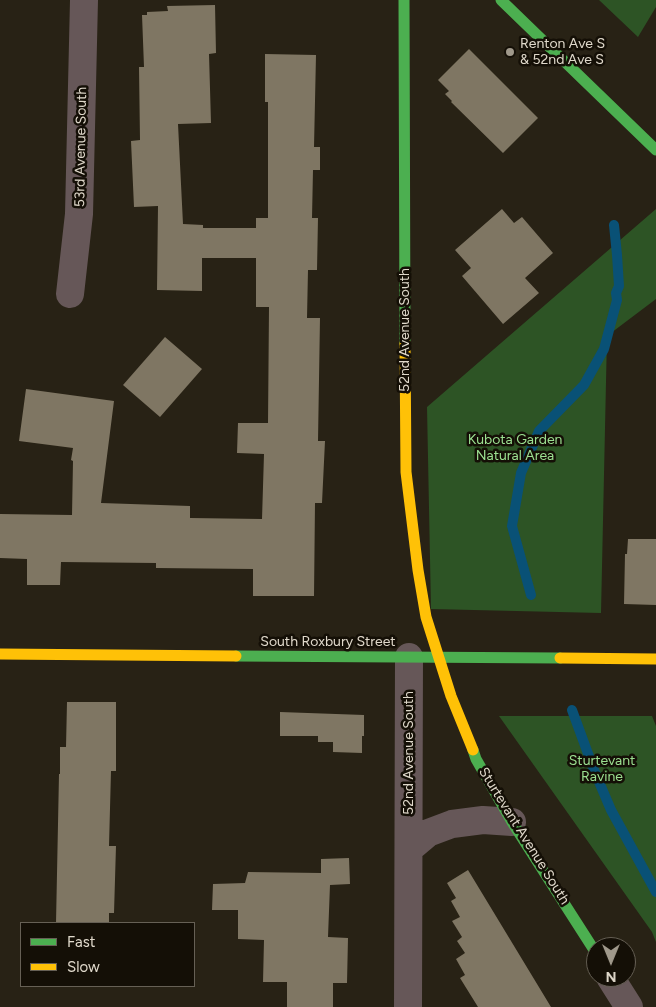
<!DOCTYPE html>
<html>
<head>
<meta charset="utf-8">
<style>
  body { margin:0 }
  #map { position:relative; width:656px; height:1007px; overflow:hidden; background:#282215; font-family:Figtree,sans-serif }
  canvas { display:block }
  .legend { position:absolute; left:20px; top:922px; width:175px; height:65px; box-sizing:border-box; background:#140f06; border:1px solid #666055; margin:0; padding:6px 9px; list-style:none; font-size:15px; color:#e0d9cb }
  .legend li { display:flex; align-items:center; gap:10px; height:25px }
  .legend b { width:25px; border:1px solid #666055 }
  .north { position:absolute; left:586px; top:937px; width:50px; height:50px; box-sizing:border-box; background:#140f06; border:1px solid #666055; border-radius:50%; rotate:180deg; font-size:14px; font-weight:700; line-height:20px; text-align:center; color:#e0d9cb }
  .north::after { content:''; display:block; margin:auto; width:18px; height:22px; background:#a0998b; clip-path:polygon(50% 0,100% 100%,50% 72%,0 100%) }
</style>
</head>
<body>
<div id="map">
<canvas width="656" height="1007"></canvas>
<ul class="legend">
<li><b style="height:6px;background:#4caf50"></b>Fast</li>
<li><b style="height:6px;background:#ffc107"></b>Slow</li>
</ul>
<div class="north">N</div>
</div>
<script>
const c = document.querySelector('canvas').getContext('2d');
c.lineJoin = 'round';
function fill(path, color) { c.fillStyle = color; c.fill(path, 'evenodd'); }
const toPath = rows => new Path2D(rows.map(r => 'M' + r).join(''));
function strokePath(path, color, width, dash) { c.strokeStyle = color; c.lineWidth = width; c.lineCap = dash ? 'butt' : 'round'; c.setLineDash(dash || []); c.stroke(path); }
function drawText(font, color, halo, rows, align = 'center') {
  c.font = font + ' Figtree,sans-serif'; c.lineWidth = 5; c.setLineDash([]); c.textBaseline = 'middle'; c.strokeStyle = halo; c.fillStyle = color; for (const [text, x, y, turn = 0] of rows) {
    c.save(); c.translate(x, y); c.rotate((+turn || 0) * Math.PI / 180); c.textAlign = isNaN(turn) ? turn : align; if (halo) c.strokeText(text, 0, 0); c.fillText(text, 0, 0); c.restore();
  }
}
const forest = toPath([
  [599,0,656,0,656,7,638,37],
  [656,209,656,299,607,336,601,613,431,609,427,407],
  [499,716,652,716,656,726,656,942,652,932]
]);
const stream = toPath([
  [531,595,512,526,521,473,539,431,584,385,604,349,617,300,616,293,619,286,617,255,614,225],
  [572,710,594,770,611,810,656,892]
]);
const building = toPath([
  [215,5,216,53,209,54,211,123,178,124,183,224,203,225,203,228,256,228,256,218,268,218,268,102,265,102,265,54,316,55,314,147,320,147,320,170,313,170,312,218,318,218,317,270,308,270,307,318,320,318,318,441,325,441,322,503,315,503,314,596,253,596,253,569,156,568,156,563,61,562,60,585,27,585,27,559,0,558,0,514,72,515,73,461,71,460,73,448,19,441,26,389,114,401,101,503,190,506,190,518,262,519,264,454,237,453,238,423,268,423,269,307,256,307,256,258,202,258,202,291,157,290,158,206,134,207,131,141,140,140,139,67,144,67,142,15,147,15,147,12,168,11,167,6],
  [469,49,538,118,503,153,451,102,452,101,445,94,449,91,438,80],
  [502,209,514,223,522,217,553,253,525,278,539,293,503,324,462,276,471,268,455,250],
  [165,337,202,369,160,417,123,385],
  [628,539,656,539,656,605,624,604,625,554,627,554],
  [67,702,116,702,116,771,111,771,109,846,116,846,114,913,109,913,109,923,56,923,59,774,60,774,60,747,66,747],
  [280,712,364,715,364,736,362,736,362,753,333,752,333,742,318,742,318,736,280,736],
  [349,858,350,884,330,885,328,937,348,938,347,983,333,983,333,1007,287,1007,287,982,263,982,264,940,238,939,238,910,212,910,213,884,245,883,248,872,321,873,321,859],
  [468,870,551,1007,478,1007,460,978,465,975,456,959,465,953,457,941,462,937,452,921,460,917,451,901,456,898,447,883]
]);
const street = toPath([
  [70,294,79,214,84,0],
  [409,849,428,833,452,824,483,820,512,822],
  [610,977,629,1007],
  [408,1007,409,657]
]);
const fast = toPath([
  [404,0,405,343],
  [501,0,656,150],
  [236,656,560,658],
  [473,750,476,759,512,822,596,953]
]);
const slow = toPath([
  [405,343,406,472,418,570,426,617,451,696,473,750],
  [0,654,236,656],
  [560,658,656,659]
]);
const markers = [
  [510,52,5,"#a0998b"]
];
const poiNames = [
  ["Renton Ave S",520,44],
  ["& 52nd Ave S",520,60]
];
const streetNames = [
  ["53rd Avenue South",81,147,-89],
  ["52nd Avenue South",405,330,-90],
  ["South Roxbury Street",328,642],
  ["52nd Avenue South",409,753,-90],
  ["Sturtevant Avenue South",524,836,58]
];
const parkNames = [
  ["Kubota Garden",515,440],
  ["Natural Area",515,456],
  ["Sturtevant",602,761],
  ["Ravine",602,777]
];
fill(forest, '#2d5425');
strokePath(stream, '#095176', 10);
fill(building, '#7f7663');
strokePath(street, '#665758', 28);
strokePath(fast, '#4caf50', 11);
strokePath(slow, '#ffc107', 11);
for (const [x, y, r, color] of markers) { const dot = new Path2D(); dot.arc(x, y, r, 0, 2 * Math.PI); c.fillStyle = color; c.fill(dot); strokePath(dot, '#140f06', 2); }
drawText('14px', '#e0d9cb', '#140f06', poiNames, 'left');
drawText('14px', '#e0d9cb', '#140f06', streetNames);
drawText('14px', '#9ce091', '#140f06', parkNames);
</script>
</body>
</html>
